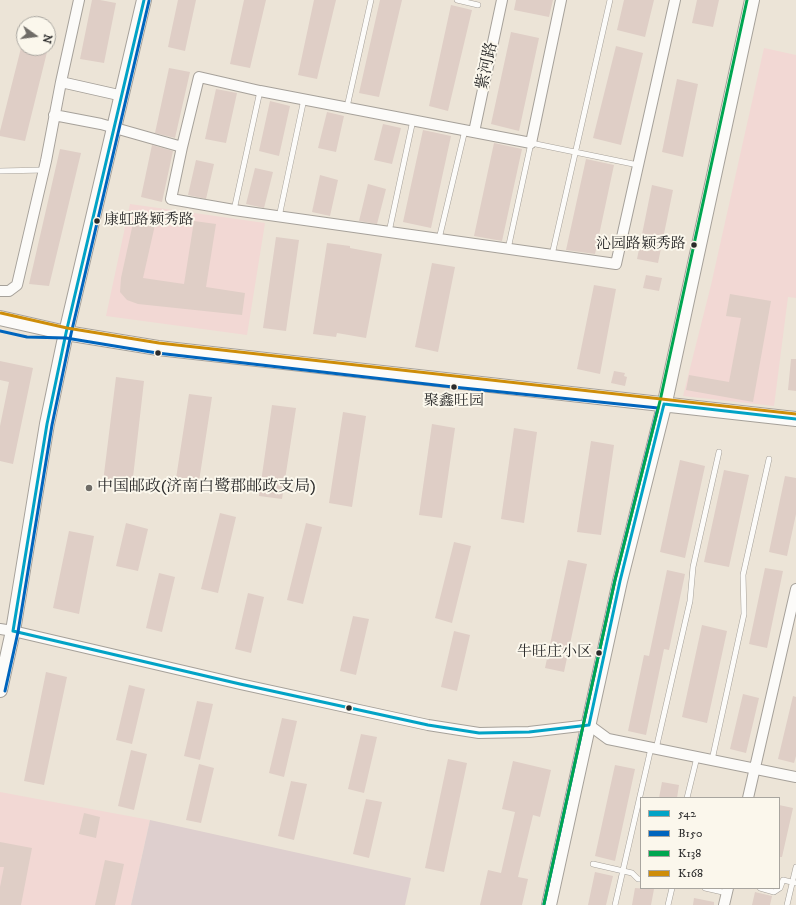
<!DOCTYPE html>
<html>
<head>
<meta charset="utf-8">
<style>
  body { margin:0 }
  #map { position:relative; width:796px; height:905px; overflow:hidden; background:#ece4d7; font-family:"IM FELL DW Pica",serif }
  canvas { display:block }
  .legend { position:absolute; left:640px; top:797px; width:140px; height:92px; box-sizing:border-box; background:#fbf7ec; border:1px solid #a8a59f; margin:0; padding:5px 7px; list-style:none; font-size:12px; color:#2b2b2b }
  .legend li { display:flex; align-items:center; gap:8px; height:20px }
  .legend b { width:20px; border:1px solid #a8a59f }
  .north { position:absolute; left:16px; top:16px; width:40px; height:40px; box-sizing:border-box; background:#fbf7ec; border:1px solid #a8a59f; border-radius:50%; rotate:104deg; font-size:11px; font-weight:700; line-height:16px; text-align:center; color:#2b2b2b }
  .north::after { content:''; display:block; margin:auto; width:14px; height:18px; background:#6f6c67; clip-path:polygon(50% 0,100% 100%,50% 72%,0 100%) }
</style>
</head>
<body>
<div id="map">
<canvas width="796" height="905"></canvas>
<ul class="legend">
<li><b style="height:5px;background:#02a3c6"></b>542</li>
<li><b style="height:5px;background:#0065bd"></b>B150</li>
<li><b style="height:5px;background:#00a651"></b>K138</li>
<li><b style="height:5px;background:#ce8d09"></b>K168</li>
</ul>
<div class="north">N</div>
</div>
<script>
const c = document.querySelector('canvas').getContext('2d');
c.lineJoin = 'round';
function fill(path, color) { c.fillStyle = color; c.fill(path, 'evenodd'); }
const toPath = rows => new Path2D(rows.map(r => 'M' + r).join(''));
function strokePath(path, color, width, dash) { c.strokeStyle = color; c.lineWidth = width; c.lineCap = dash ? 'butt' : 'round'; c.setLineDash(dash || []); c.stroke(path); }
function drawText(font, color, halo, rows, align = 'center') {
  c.font = font + ' "IM FELL DW Pica","Noto Serif SC",serif'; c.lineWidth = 4; c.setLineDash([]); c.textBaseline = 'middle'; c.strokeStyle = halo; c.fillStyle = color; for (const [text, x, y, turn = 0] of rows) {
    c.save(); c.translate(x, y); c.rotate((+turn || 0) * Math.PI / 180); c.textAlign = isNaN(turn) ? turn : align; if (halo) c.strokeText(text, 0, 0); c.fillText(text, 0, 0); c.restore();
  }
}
const built = toPath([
  [764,48,796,55,796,298,788,297,774,406,683,396,711,285],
  [130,204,265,223,247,335,106,316],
  [0,792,150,820,131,905,0,905]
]);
const industrial = toPath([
  [150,820,411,878,405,905,131,905]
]);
const building = toPath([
  [92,0,100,0,116,3,104,63,80,59],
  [178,0,196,0,185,51,168,47],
  [244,0,266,0,250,68,230,64],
  [314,0,336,0,317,79,298,75],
  [380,0,402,0,379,97,359,93],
  [516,0,553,0,549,17,514,10],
  [624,0,654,0,645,37,617,30],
  [697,0,719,0,713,27,692,23],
  [451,5,472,10,448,111,429,106],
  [511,32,539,38,519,131,491,124],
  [616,46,643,53,621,145,593,138],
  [21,48,48,48,25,141,0,136,0,131],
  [169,68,190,72,175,138,155,133],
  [677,79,698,84,683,157,662,152],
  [216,89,237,93,226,143,205,139],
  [270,101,290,106,279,156,259,151],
  [327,112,344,116,336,152,318,148],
  [383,124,401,128,392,164,374,160],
  [423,130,451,136,431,228,403,222],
  [494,143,522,149,502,241,474,236],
  [152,145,173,151,162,202,141,197],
  [60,149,81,153,49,286,29,284],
  [586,159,614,165,595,254,566,250],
  [196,160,214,164,206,199,188,195],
  [255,168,273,172,264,208,246,204],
  [320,175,338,180,330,216,312,212],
  [368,184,386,189,377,224,359,221],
  [652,185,673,190,658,263,637,259],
  [135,214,157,216,143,278,184,284,194,221,216,224,206,287,245,293,242,315,138,304,127,300,120,292,121,278],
  [276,237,299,240,286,331,263,328],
  [327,243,350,246,350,248,382,254,366,338,337,333,336,337,313,334],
  [432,263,455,267,438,352,415,347],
  [646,275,662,278,659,291,643,288],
  [594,285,616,289,600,374,577,369],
  [730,294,771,301,753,402,686,390,689,375,729,382,741,318,726,316],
  [791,359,796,359,796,391,788,390],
  [0,361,33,368,13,464,0,461,0,426,9,382,0,380],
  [614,371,625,373,624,376,627,377,625,386,611,383],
  [116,377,144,381,132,486,103,482],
  [189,394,212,397,198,488,175,485],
  [272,405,296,408,282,499,259,496],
  [343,412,366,416,352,507,329,503],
  [432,424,455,428,442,518,419,515],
  [514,428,537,432,524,523,501,519],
  [591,441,614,445,601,535,577,532],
  [680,460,705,466,685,558,660,552],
  [724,470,749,475,729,567,704,562],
  [785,476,796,478,796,514,787,556,769,552],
  [220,513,236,517,218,593,201,589],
  [126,523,148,529,138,571,116,566],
  [306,523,322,527,303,604,287,600],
  [69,531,94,536,79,614,53,608],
  [454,542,471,546,452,623,435,618],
  [568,560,587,564,564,672,545,668],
  [765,568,783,571,767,648,749,644],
  [667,570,685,574,669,650,664,649,646,735,628,731,644,655,649,656],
  [159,573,175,577,162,632,146,628],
  [248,593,264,597,251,653,235,649],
  [353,616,369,619,356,675,340,671],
  [702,625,727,631,707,723,682,717],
  [454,631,470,635,457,691,441,687],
  [46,672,67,677,44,785,24,781],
  [129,685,145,689,132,744,116,740],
  [743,694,759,698,746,753,730,749],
  [793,696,796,697,796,756,794,763,778,759],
  [197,701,213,704,200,760,184,756],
  [282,718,297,721,284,777,269,773],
  [361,734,377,737,364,793,348,789],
  [131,750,147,754,134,810,118,806],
  [448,759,467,763,444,872,425,868],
  [513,761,551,770,540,817,533,815,518,877,528,879,522,905,480,905,488,870,501,873,515,812,502,809],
  [199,764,214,768,201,823,186,820],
  [615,765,635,769,615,861,595,856],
  [291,781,307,784,294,840,278,836],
  [662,782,679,785,677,798,659,798],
  [366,799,382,802,369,858,353,854],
  [779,805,793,808,782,857,779,857],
  [84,813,100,817,96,838,79,834],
  [0,842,32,848,21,905,0,905,0,887,4,867,0,867],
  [105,860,124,864,115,905,95,905],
  [595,872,613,876,606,905,588,905],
  [635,888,654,889,651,905,632,905],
  [755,892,772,896,770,905,752,905],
  [694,898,714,902,714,905,693,905]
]);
const lane = toPath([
  [457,0,478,5],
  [347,107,371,0],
  [0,171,44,170],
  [234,210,260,91],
  [279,217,304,99],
  [389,232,413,120],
  [439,239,465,130],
  [508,249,531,143,638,165],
  [552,255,610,0],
  [656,749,690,601,693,567,719,452],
  [712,760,744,614,743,575,769,459],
  [687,798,697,757],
  [593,864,632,873,638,879,641,879],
  [705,888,727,893],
  [760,888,774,892,780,888,783,880,796,883],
  [615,905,651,748],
  [668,905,672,888],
  [787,905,796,867]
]);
const street = toPath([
  [61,82,123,96],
  [54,115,101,124,182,147,199,77,260,91,531,143,561,0],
  [474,132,502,0],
  [182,147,171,199,234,210,616,264,675,0],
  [0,291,9,291,17,285,46,161,61,82,79,0],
  [0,629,13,631,240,684,428,725,479,733,529,732,589,725,608,739,796,777],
  [748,798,796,589],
  [724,905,728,888]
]);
const secondary = toPath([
  [0,318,66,333,158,348,796,419],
  [0,690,13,631,47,424,66,333,144,0],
  [549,905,620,581,665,402,752,0]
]);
const bus1 = toPath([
  [664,404,796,419],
  [13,631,47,424,66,333,144,0],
  [13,631,240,684,428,725,479,733,529,732,589,725],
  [589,725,620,581,664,404]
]);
const bus2 = toPath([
  [0,331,27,337,66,338,157,353,453,387,658,408,615,580,544,904],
  [5,691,18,632,52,425,71,334,149,1]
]);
const bus3 = toPath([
  [544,904,615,580,660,401,747,0]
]);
const bus4 = toPath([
  [1,313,67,328,159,343,796,414]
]);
const markers = [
  [97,221,3.5,"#2b2b2b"],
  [694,245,3.5,"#2b2b2b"],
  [158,353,3.5,"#2b2b2b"],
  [454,387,3.5,"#2b2b2b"],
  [89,488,4,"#6f6c67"],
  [599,653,3.5,"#2b2b2b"],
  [349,708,3.5,"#2b2b2b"]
];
const busNames = [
  ["康虹路颖秀路",104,221,"left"],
  ["沁园路颖秀路",686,245],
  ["聚鑫旺园",454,402,"center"],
  ["牛旺庄小区",592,653]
];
const streetNames = [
  ["紫河路",488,66,-78]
];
const poiNames = [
  ["中国邮政(济南白鹭郡邮政支局)",97,488]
];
fill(built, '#f2d8d4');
fill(industrial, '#decfce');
fill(building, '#dfcec6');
strokePath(lane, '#a6a19a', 6);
strokePath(street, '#a6a19a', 12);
strokePath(secondary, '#a6a19a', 16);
strokePath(lane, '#fcfbf9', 5);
strokePath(street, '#fcfbf9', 10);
strokePath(secondary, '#fcfbf9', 14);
strokePath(bus1, '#02a3c6', 3);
strokePath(bus2, '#0065bd', 3);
strokePath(bus3, '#00a651', 3);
strokePath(bus4, '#ce8d09', 3);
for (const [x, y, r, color] of markers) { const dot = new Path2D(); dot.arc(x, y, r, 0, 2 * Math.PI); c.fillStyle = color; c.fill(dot); strokePath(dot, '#fbf7ec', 1.5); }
drawText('15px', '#2b2b2b', '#fbf7ec', busNames, 'right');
drawText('16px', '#2b2b2b', '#fbf7ec', streetNames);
drawText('16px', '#2b2b2b', '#fbf7ec', poiNames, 'left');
</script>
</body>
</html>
